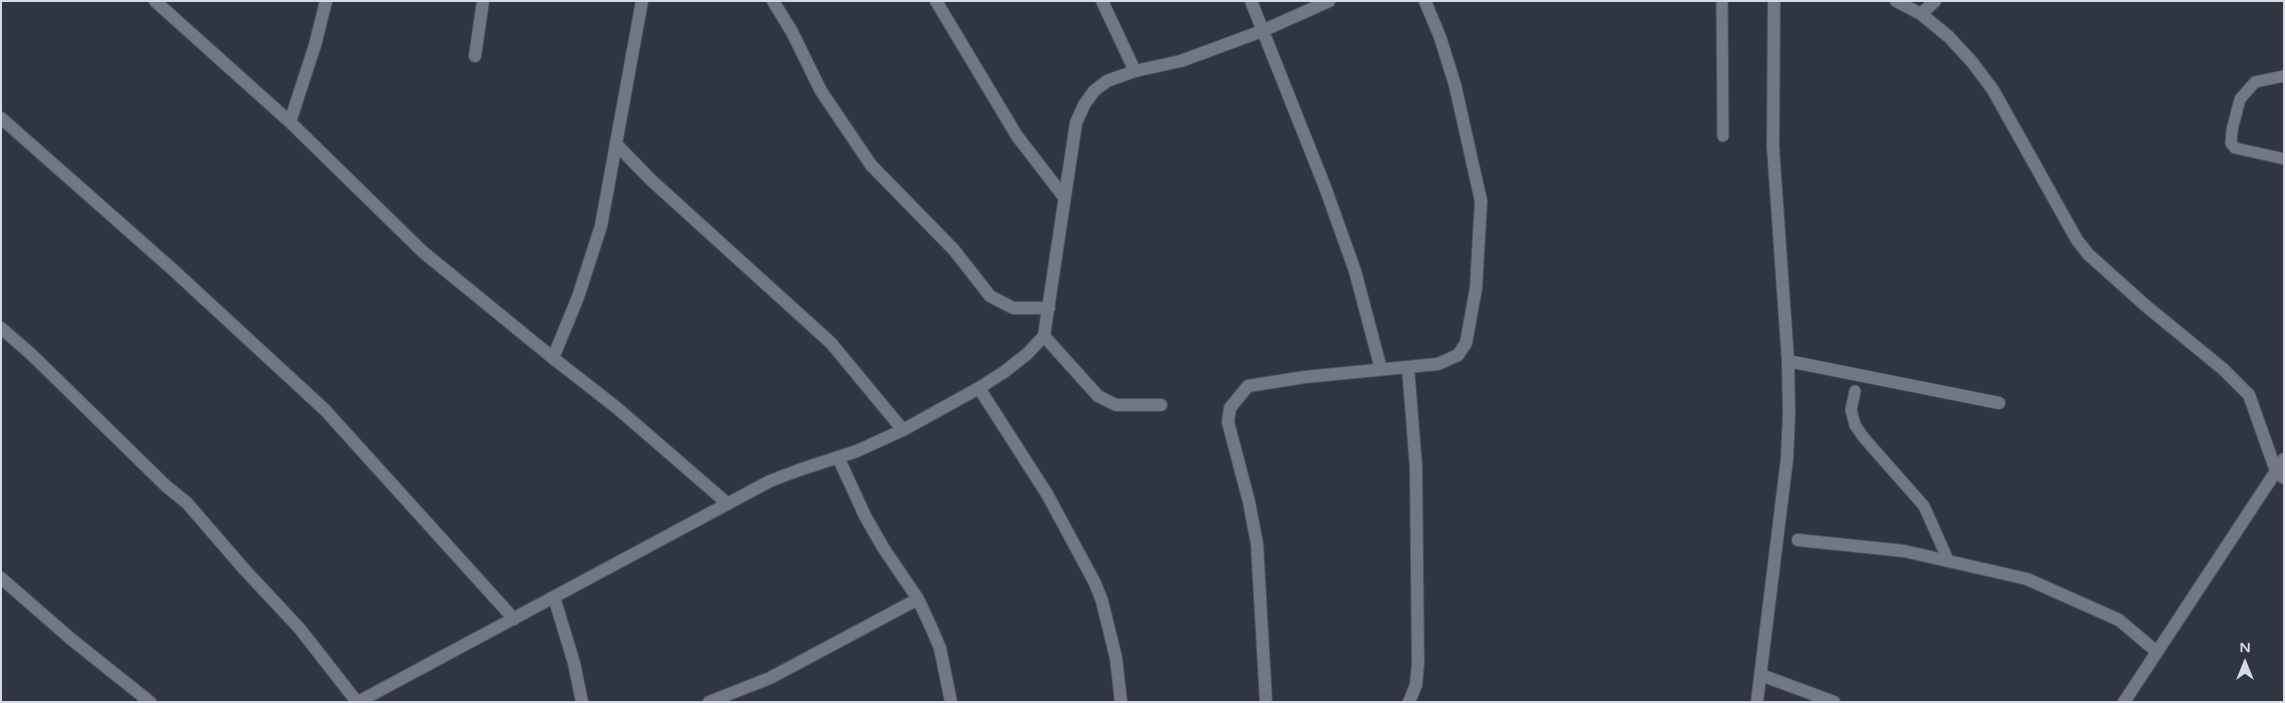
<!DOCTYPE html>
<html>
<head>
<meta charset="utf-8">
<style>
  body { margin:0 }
  #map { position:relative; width:2285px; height:703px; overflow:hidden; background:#303542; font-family:"Varela Round",sans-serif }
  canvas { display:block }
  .frame { position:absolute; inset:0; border:2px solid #d5d9e1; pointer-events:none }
  .north { position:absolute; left:2220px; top:638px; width:50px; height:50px; -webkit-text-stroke:4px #303542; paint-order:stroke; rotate:0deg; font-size:14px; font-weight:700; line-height:20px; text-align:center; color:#d5d9e1 }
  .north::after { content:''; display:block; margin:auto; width:18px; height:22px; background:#d5d9e1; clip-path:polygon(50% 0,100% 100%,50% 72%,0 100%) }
</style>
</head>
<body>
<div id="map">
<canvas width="2285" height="703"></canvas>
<div class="frame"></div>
<div class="north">N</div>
</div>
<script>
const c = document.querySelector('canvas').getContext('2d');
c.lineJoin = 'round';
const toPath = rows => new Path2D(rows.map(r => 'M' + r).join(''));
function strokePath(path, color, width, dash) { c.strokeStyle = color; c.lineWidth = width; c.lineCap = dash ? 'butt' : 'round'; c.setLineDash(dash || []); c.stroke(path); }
const service = toPath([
  [1722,1,1723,136],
  [2284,76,2255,82,2240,99,2232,130,2231,143,2235,148,2284,159],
  [1855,391,1851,410,1855,425,1864,438,1924,506,1948,560]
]);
const minor = toPath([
  [155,1,290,122,423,252,553,358,617,408,728,504],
  [773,1,792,32,821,91,871,165,954,250,990,296,1013,308,1049,308],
  [936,1,1017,136,1064,197],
  [1102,1,1135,71],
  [1251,1,1325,187,1355,271,1381,369],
  [1896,1,1921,14,1949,37,1972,62,1993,90,2077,240,2088,254,2146,306,2223,369,2249,395,2276,471,2284,478],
  [1921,14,1935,1],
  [475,56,483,1],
  [1,118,171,268,325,410,514,619],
  [290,122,315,45,326,1],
  [616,144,651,180,831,343,903,430],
  [1,328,31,354,166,486,187,503,244,569,300,629,357,702],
  [1044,336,1098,396,1116,405,1161,405],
  [553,358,578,297,601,226,642,1],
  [1788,361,1999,403],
  [1408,367,1416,467,1418,663,1416,685,1409,702],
  [979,388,1047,494,1095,583,1102,601,1116,658,1121,702],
  [838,457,865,516,884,549,918,599,931,627,940,648,951,702],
  [1798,540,1904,551,2027,579,2119,620,2157,652],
  [1,578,71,639,150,702],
  [554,597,574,663,582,702],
  [1761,675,1834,702],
  [358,702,770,481,799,470,857,451,903,430,979,388,1004,372,1027,354,1044,336,1076,123,1084,105,1094,91,1107,81,1135,71,1181,61,1262,31,1329,1],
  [709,702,770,678,918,599],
  [1266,702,1257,544,1249,502,1228,422,1230,408,1248,386,1305,377,1438,364,1458,355,1466,343,1476,288,1481,201,1455,85,1440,37,1425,1],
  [1757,702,1787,459,1789,414,1788,361,1773,147,1774,1],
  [2124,702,2284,459]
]);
strokePath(service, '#4d515c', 13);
strokePath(minor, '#4d515c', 14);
strokePath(service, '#717785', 11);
strokePath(minor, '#717785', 12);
</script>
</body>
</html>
